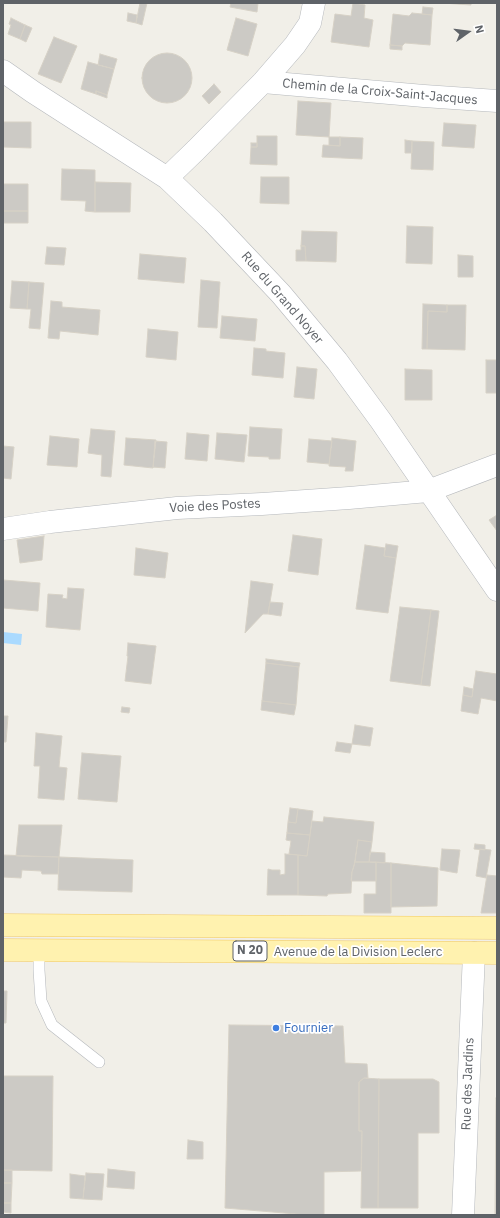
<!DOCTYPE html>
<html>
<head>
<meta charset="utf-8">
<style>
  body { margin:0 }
  #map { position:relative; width:500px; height:1218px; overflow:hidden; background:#f1efe8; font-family:"IBM Plex Sans",sans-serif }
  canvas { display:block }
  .frame { position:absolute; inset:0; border:4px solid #5f6368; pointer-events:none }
  .north { position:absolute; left:448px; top:12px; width:40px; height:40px; -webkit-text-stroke:3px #fff; paint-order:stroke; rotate:76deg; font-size:11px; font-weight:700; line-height:16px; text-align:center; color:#5f6368 }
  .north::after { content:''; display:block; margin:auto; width:14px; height:18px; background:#5f6368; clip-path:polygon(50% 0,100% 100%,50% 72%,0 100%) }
</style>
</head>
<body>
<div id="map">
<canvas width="500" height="1218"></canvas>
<div class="frame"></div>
<div class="north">N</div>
</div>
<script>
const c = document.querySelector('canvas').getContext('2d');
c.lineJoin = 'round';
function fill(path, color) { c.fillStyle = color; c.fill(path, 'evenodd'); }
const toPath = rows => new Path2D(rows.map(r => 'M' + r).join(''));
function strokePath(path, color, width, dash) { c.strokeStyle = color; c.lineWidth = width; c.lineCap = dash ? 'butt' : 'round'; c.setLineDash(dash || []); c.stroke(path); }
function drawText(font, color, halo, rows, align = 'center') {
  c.font = font + ' "IBM Plex Sans",sans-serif'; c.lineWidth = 3.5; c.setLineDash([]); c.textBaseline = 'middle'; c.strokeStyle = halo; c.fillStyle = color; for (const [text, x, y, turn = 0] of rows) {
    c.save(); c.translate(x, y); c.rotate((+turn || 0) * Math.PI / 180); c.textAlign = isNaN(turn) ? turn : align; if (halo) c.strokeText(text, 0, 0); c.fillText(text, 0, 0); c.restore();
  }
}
const water = toPath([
  [3,632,22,634,21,645,3,643]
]);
const building = toPath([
  [140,3,147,3,142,25,136,23,140,3],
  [231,3,258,3,257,12,230,7,231,3],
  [353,3,365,5,364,18,373,20,369,47,331,42,335,14,351,16,353,3],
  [442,3,471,3,471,5,442,3],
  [423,7,433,8,432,15,422,14,423,7],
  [128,13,137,15,136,23,127,21,128,13],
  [412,13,432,15,430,45,405,43,402,46,390,45,393,14,409,16,412,13],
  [11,18,25,25,20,39,8,34,11,25,9,24,11,18],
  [236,18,257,24,248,56,227,50,236,18],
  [25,25,32,28,26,42,20,39,25,25],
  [54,37,77,46,61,83,38,74,54,37],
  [390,45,402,46,402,50,390,49,390,45],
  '142 78a25 25 0 1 1 50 0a25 25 0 1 1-50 0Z',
  [100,54,117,59,114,69,98,65,100,54],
  [88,62,114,69,107,95,96,91,96,94,81,89,88,62],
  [214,84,221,92,209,104,202,96,214,84],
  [96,91,107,95,107,98,96,94,96,91],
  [298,101,331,103,329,137,296,135,298,101],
  [3,122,31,122,31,148,3,147,3,122],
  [444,123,476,125,474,148,442,146,444,123],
  [257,136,277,136,277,165,250,164,251,147,257,147,257,136],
  [329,137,340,137,340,146,329,145,329,137],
  [340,137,363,138,362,159,322,157,323,145,340,146,340,137],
  [405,140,412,141,412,153,405,153,405,140],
  [412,141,434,142,433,170,411,169,412,141],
  [251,143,257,143,257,147,251,147,251,143],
  [62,169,95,170,95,212,85,211,86,201,61,200,62,169],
  [261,177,289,177,289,204,260,203,261,177],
  [95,182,131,183,130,212,95,212,95,182],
  [3,184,28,184,28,211,3,211,3,184],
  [3,211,28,211,28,223,3,223,3,211],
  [407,226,433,227,432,264,406,263,407,226],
  [302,231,337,232,336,262,306,261,305,246,301,246,302,231],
  [301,246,305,246,306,261,296,261,296,250,301,250,301,246],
  [47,247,66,248,64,265,45,264,47,247],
  [140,254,186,258,184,283,138,279,140,254],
  [458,255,473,256,473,277,458,277,458,255],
  [201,280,220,282,217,328,198,327,201,280],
  [12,281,29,282,27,309,10,308,12,281],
  [29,282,44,283,40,329,29,328,31,309,27,309,29,282],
  [51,301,62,302,62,307,100,310,98,335,60,331,59,339,48,338,51,301],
  [423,304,447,305,447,312,428,311,427,349,422,349,423,304],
  [447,305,466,305,465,350,427,349,428,311,447,312,447,305],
  [222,316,257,319,255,341,220,338,222,316],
  [148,329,178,332,176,360,146,357,148,329],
  [254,348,266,349,266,351,285,353,283,378,252,375,254,348],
  [486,360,497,360,497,393,486,393,486,360],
  [297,367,317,369,314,399,294,397,297,367],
  [405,369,432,370,432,400,405,400,405,369],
  [250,427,282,429,280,459,269,459,269,457,248,456,250,427],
  [91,429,115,431,111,477,101,476,102,455,88,453,91,429],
  [187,433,209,435,207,461,185,459,187,433],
  [217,433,247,435,244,462,215,459,217,433],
  [50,436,79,439,77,467,47,465,50,436],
  [126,438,156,440,153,468,124,465,126,438],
  [332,438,356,441,353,471,345,471,346,467,329,466,332,438],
  [309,439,332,441,329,464,307,462,309,439],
  [155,441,167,442,165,468,153,467,155,441],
  [3,446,14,447,11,479,3,478,3,446],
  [497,515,497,531,489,520,497,515],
  [293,535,322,539,318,575,288,571,293,535],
  [44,536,42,560,20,563,17,540,44,536],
  [386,544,398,546,396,558,384,556,386,544],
  [365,545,385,548,384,556,396,558,388,613,356,609,365,545],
  [136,548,168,553,165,578,134,575,136,548],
  [3,580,40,583,38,611,3,608,3,580],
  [251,581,273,584,268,614,263,614,245,633,251,581],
  [68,588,84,589,80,630,46,627,48,594,63,595,62,598,67,599,68,588],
  [270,602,283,603,281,616,268,614,270,602],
  [400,607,431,610,421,685,390,681,400,607],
  [431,610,439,611,430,686,421,685,431,610],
  [128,643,156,646,151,684,125,681,128,656,127,656,128,643],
  [266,659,300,663,299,667,266,663,266,659],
  [266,663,299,667,296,705,262,701,266,663],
  [476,671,497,674,497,701,481,698,478,714,461,711,463,695,472,697,476,671],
  [464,687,473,689,472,697,463,695,464,687],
  [262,701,296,705,294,715,261,710,262,701],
  [122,707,130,708,129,713,121,712,122,707],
  [3,716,8,716,6,742,3,742,3,716],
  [355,725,373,728,370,746,352,744,355,725],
  [36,733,62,736,59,767,67,768,64,800,38,798,40,766,34,766,36,733],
  [337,742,352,744,350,753,335,751,337,742],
  [82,753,121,756,117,802,78,799,82,753],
  [290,808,298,809,296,823,288,822,290,808],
  [298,809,313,811,310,835,287,833,288,822,296,823,298,809],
  [324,817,374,822,372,842,358,840,354,866,352,872,351,893,328,894,327,896,298,895,298,855,307,856,312,821,323,822,324,817],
  [19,825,62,825,59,857,16,856,19,825],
  [287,833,310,835,307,856,289,854,291,841,286,840,287,833],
  [358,840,372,842,369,862,355,862,358,840],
  [475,844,485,845,485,850,474,849,475,844],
  [442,849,460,850,457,873,440,870,442,849],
  [480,849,491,850,486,878,476,876,480,849],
  [370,852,385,853,385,863,369,862,370,852],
  [285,854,298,855,298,895,267,895,268,869,272,870,280,870,280,875,285,874,285,854],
  [3,855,59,857,58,874,42,874,41,871,22,870,21,878,3,877,3,855],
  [59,857,133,860,132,892,58,890,59,857],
  [355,862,376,862,376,881,351,881,352,872,355,862],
  [376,862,391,863,391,913,364,913,364,894,376,894,376,862],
  [391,863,438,868,437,906,391,907,391,863],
  [487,875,497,876,497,913,481,913,487,875],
  [3,991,7,991,6,1023,3,1023,3,991],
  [229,1025,343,1026,345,1063,367,1064,368,1078,364,1078,359,1082,359,1131,362,1131,361,1171,324,1172,324,1215,308,1215,225,1208,229,1025],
  [3,1076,53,1076,52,1171,3,1170,3,1076],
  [364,1078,379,1079,378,1208,361,1208,362,1131,359,1131,359,1082,364,1078],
  [379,1079,433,1079,439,1082,439,1133,418,1133,418,1208,378,1208,379,1079],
  [496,1098,497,1098,497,1215,495,1215,496,1098],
  [188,1140,203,1142,203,1159,187,1159,188,1140],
  [108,1169,135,1172,134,1189,107,1187,108,1169],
  [3,1170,12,1170,12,1183,3,1183,3,1170],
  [86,1173,104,1174,102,1200,83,1199,86,1173],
  [70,1174,85,1176,83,1199,70,1198,70,1174],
  [3,1183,12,1183,11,1203,3,1203,3,1183],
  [3,1203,11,1203,11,1213,3,1212,3,1203]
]);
const lane = toPath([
  [39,950,39,970,41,1001,52,1025,99,1062]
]);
const street = toPath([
  [3,71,33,92,167,178,213,222,281,294,337,361,381,421,497,590],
  [263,82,424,96,497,101],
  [167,178,196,150,263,82,295,45,310,23,314,3],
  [3,529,50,522,177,508,262,504,349,498,428,491,497,465],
  [463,1215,474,953]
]);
const primary = toPath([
  [3,925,497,928],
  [3,950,497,953]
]);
const markers = [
  [276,1028,4,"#3f7fe0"]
];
const shields = [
  [250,951,34]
];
const shieldNames = [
  ["N 20",250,951]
];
const streetNames = [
  ["Chemin de la Croix-Saint-Jacques",380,92,5],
  ["Rue du Grand Noyer",282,298,49],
  ["Voie des Postes",215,506,-3],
  ["Avenue de la Division Leclerc",358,952],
  ["Rue des Jardins",468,1084,-88]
];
const shopNames = [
  ["Fournier",284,1028]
];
fill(water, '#aadaff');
fill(building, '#cccac5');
strokePath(building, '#d6d1c6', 1);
strokePath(lane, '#b5b8bc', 12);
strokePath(street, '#b5b8bc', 23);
strokePath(primary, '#f2c960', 23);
strokePath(lane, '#fff', 11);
strokePath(street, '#fff', 22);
strokePath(primary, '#fff2af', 22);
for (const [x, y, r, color] of markers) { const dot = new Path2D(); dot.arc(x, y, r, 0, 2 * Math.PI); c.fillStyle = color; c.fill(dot); strokePath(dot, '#fff', 1.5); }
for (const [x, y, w] of shields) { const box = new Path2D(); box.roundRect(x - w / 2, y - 10, w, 20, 3); c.fillStyle = '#fff'; c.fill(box); strokePath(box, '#5f6368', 1); }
drawText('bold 12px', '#5f6368', null, shieldNames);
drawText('13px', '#5f6368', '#fff', streetNames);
drawText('13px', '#366cbe', '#fff', shopNames, 'left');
</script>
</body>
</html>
